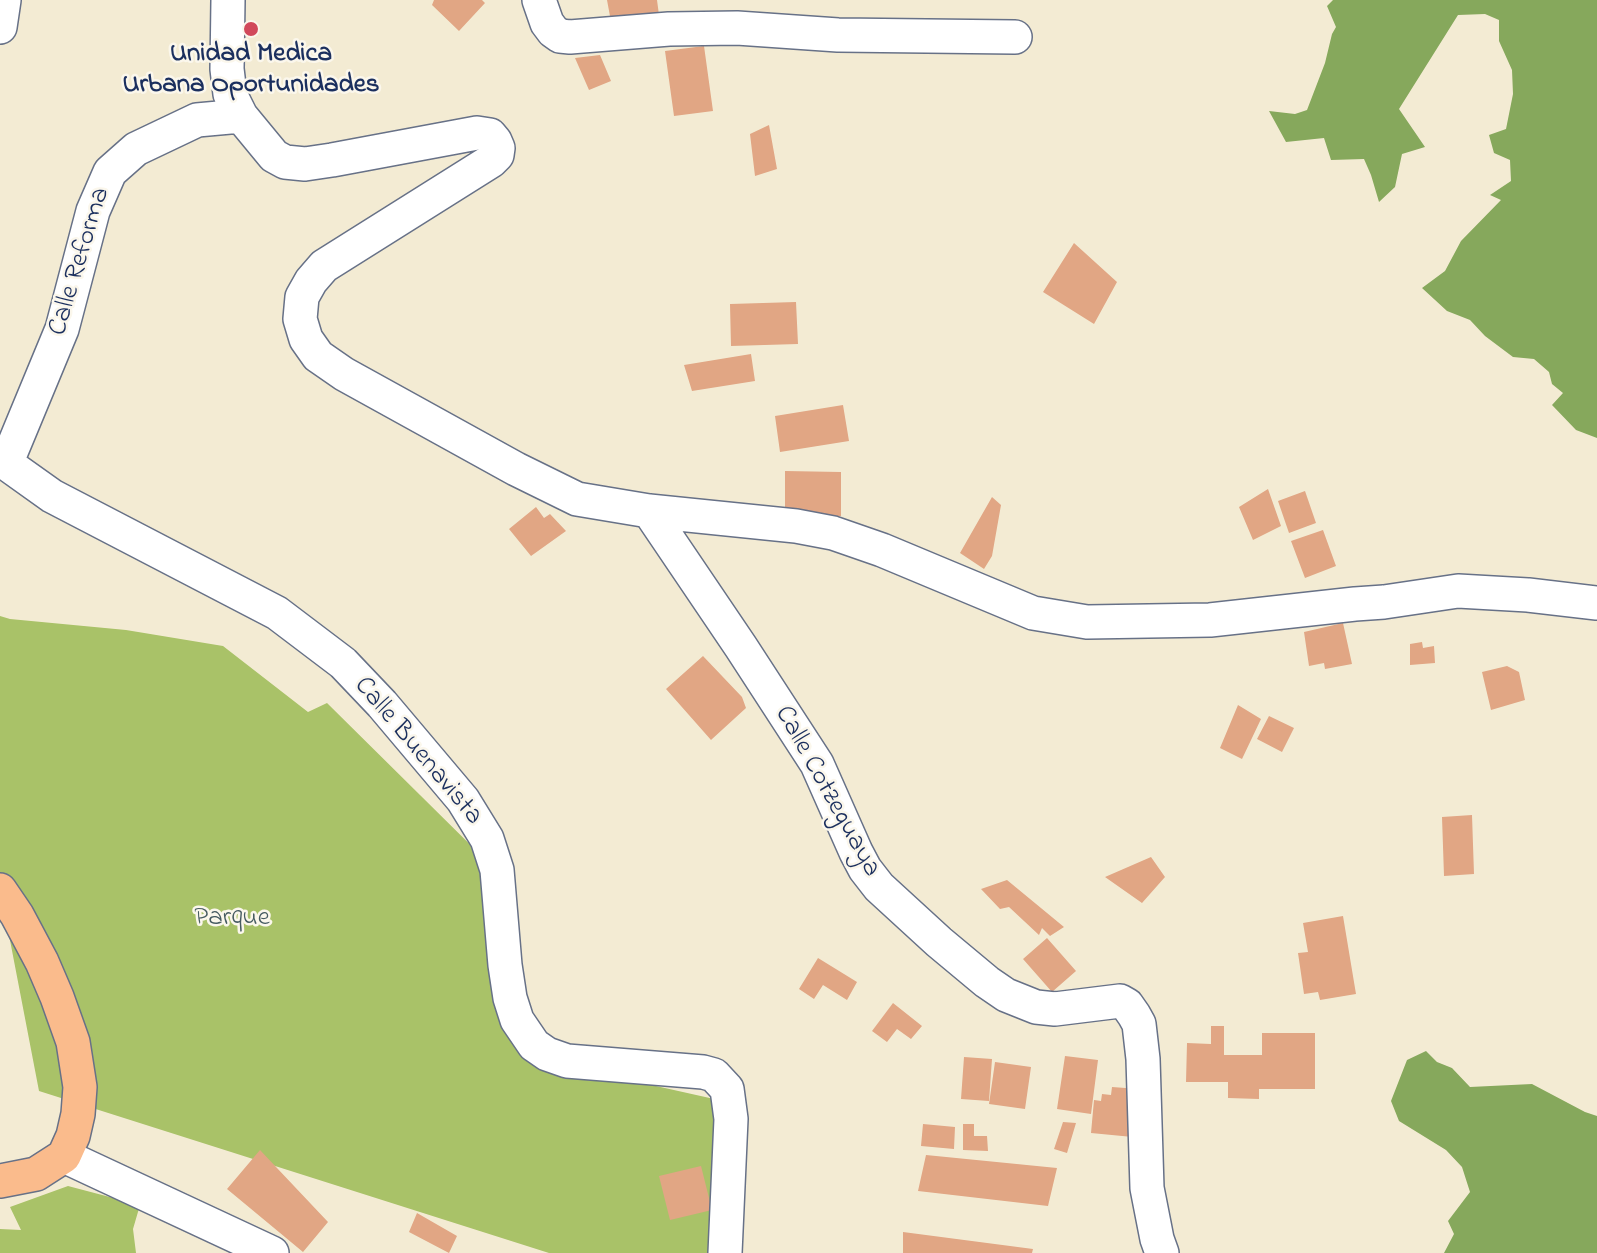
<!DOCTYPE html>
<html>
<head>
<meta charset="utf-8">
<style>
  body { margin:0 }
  canvas { display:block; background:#f3ebd3 }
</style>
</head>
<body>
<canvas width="1597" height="1253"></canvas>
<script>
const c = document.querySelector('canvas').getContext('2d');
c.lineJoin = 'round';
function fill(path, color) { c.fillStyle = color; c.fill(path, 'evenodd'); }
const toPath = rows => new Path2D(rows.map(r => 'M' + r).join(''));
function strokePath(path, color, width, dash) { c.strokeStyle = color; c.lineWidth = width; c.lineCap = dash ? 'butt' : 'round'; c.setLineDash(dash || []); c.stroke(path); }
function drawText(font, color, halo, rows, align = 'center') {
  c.font = font + ' "Indie Flower",sans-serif'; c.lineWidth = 5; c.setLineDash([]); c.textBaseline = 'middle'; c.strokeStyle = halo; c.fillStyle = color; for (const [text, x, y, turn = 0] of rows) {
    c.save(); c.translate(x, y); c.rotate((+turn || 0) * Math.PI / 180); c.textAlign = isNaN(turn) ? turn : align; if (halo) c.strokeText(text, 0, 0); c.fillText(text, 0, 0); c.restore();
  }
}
const green = toPath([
  [0,616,10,619,126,630,223,646,308,712,327,703,513,887,530,1034,562,1065,732,1103,731,1253,549,1253,39,1091,9,935,0,920],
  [68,1186,140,1205,133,1229,136,1253,0,1253,0,1229,21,1230,10,1207]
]);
const forest = toPath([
  [1333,0,1597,0,1597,438,1576,430,1552,405,1563,393,1552,384,1549,372,1534,359,1513,357,1485,336,1470,320,1447,311,1422,288,1445,271,1461,241,1501,200,1490,195,1511,181,1510,160,1494,153,1489,135,1506,129,1513,94,1512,70,1499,41,1499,20,1485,14,1458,15,1399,109,1425,147,1402,154,1395,187,1379,202,1371,175,1364,159,1331,160,1324,138,1286,142,1269,111,1295,114,1307,110,1325,63,1332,34,1336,27,1327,6],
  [1426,1051,1437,1062,1452,1068,1470,1087,1532,1084,1585,1112,1597,1116,1597,1253,1444,1253,1454,1234,1448,1221,1470,1192,1462,1167,1446,1150,1399,1121,1391,1101,1407,1060]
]);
const building = toPath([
  [434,0,482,0,485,3,459,31,432,5],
  [607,0,657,0,659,15,612,27],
  [704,46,713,111,674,116,665,51],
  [600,55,611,81,589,90,575,58],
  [769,125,777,169,755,176,750,134],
  [1074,243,1117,282,1094,324,1043,292],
  [796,302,798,344,731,346,730,304],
  [751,354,755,381,692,391,684,365],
  [843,405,849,441,780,452,775,416],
  [785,471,841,472,841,516,785,516],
  [1268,489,1281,526,1253,540,1239,507],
  [1305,491,1316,523,1289,533,1278,501],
  [992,497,1001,505,992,556,984,569,960,553],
  [536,507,544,518,550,514,566,531,531,556,509,529],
  [1323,530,1336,566,1305,578,1291,541],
  [1343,623,1352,664,1325,669,1324,663,1309,666,1304,632],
  [1422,642,1423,648,1434,646,1435,663,1410,665,1410,644],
  [703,656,742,697,746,708,711,740,666,689],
  [1507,666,1519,672,1525,700,1491,710,1482,672],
  [1238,705,1261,719,1242,759,1220,748],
  [1269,716,1294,728,1282,752,1257,739],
  [1472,815,1474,874,1444,876,1442,817],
  [1151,857,1165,877,1142,903,1105,877],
  [1007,880,1064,927,1050,936,1042,928,1039,935,1009,907,1000,909,981,889],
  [1343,916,1356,994,1320,1000,1318,992,1304,994,1298,953,1308,952,1303,923],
  [1047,938,1076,971,1052,992,1023,959],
  [818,958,857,982,847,1000,823,985,814,999,799,989],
  [893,1003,922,1026,911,1039,897,1029,887,1042,872,1031],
  [1211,1026,1224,1026,1224,1055,1262,1055,1262,1033,1315,1033,1315,1089,1259,1089,1259,1099,1228,1098,1228,1082,1186,1082,1187,1043,1211,1044],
  [1065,1056,1098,1060,1091,1114,1057,1109],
  [964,1057,992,1059,989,1101,961,1099],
  [995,1062,1031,1067,1025,1109,989,1104],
  [1112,1087,1139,1089,1143,1138,1091,1133,1094,1100,1101,1101,1102,1094,1111,1095],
  [1063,1122,1076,1123,1067,1153,1054,1149],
  [923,1124,955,1127,954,1149,921,1146],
  [963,1124,974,1124,974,1136,987,1136,988,1151,963,1150],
  [260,1150,328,1222,303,1252,227,1189],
  [926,1155,1057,1168,1048,1206,918,1191],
  [701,1166,712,1210,670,1220,659,1176],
  [417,1213,457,1236,449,1253,409,1232],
  [903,1232,1033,1249,1032,1253,903,1253]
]);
const minor = toPath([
  [228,0,227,69,230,94,241,116,274,156,285,162,305,164,332,160,477,133,490,135,495,141,498,148,497,155,491,161,324,266,311,281,302,297,300,319,306,339,318,356,344,374,516,469,577,499,649,511,796,526,833,533,882,550,1033,613,1087,622,1210,620,1355,604,1384,602,1458,591,1528,595,1597,603],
  [539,0,547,23,553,31,560,36,570,37,669,29,737,28,838,35,1015,37],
  [0,27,4,0],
  [0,459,52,496,277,613,343,663,382,704,463,800,487,839,497,870,505,965,510,998,517,1020,534,1045,547,1054,567,1061,703,1072,714,1075,727,1089,731,1119,725,1253],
  [6,464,62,329,93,211,110,172,136,149,197,120,241,116],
  [649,511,741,647,817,764,856,852,865,869,879,887,939,942,987,982,1006,995,1036,1007,1055,1009,1120,1001,1127,1005,1134,1015,1139,1024,1143,1059,1147,1188,1157,1239,1162,1253],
  [64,1156,272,1253]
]);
const major = toPath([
  [0,890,17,915,42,962,57,997,73,1042,80,1087,78,1114,73,1136,64,1156,36,1174,0,1181]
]);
const markers = [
  [251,29,8,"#d1495b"]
];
const poiNames = [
  ["Unidad Medica",251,56],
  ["Urbana Oportunidades",251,87]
];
const streetNames = [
  ["Calle Reforma",81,262,-73],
  ["Calle Buenavista",417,752,50],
  ["Calle Cotzeguaya",826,792,61]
];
const parkNames = [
  ["Parque",232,920]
];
fill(green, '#a9c268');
fill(forest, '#86a85c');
fill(building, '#e1a684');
strokePath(minor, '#677187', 36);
strokePath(major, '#677187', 36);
strokePath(minor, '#fff', 33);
strokePath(major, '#fabb8c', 33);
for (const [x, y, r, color] of markers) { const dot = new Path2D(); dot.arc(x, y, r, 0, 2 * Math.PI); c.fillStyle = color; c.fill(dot); strokePath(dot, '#fbf7ec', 2); }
drawText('bold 27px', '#1b2f5e', '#fbf7ec', poiNames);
drawText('27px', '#1b2f5e', '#fbf7ec', streetNames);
drawText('27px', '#465b61', '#fbf7ec', parkNames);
</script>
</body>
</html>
